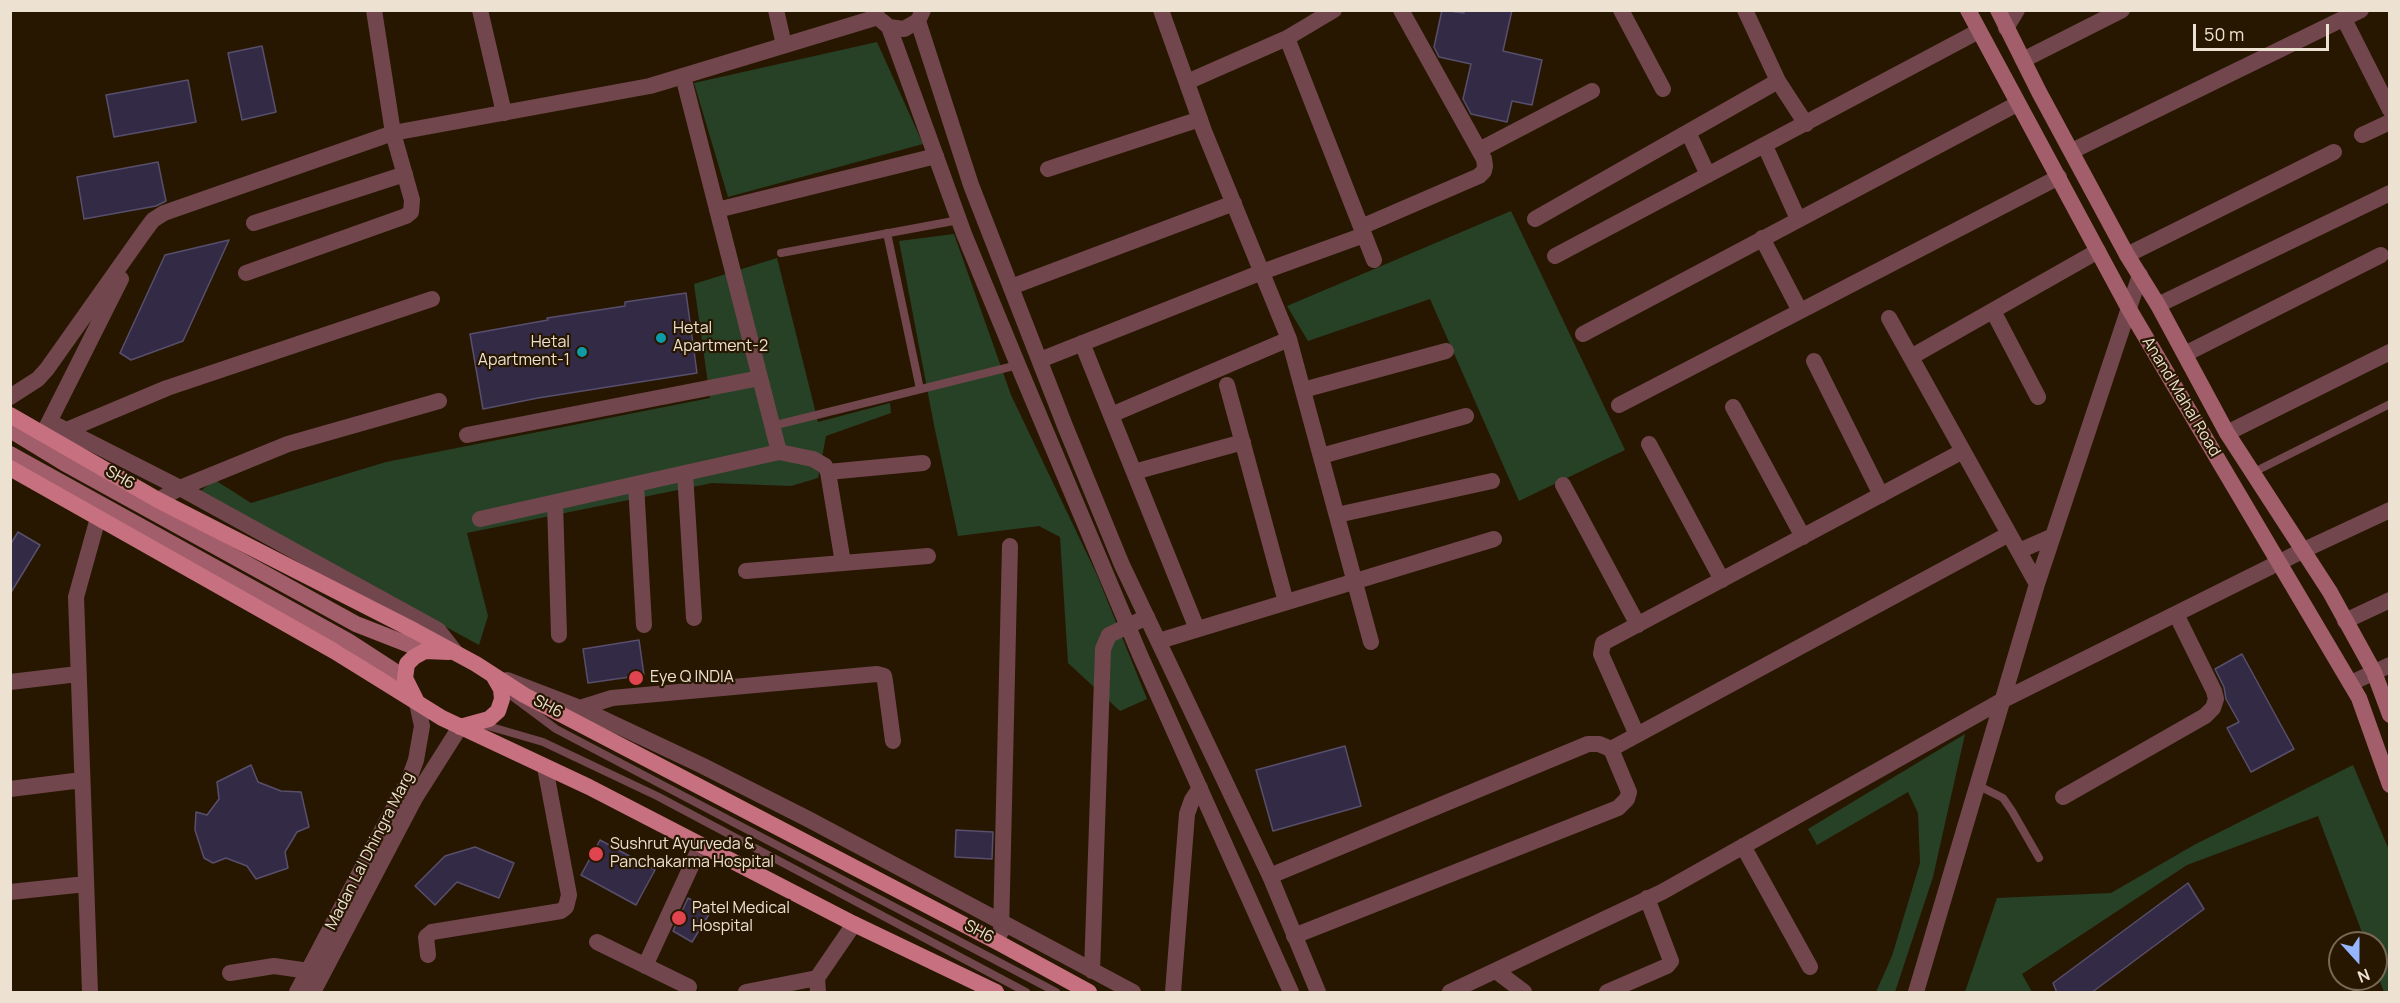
<!DOCTYPE html>
<html>
<head>
<meta charset="utf-8">
<style>
  body { margin:0 }
  #map { position:relative; width:2400px; height:1003px; overflow:hidden; background:#281700; font-family:Manrope,sans-serif }
  canvas { display:block }
  .frame { position:absolute; inset:0; border:12px solid #ede2d2; pointer-events:none }
  .north { position:absolute; left:2328px; top:931px; width:60px; height:60px; box-sizing:border-box; background:#281700; border:2px solid #776854; border-radius:50%; rotate:159deg; font-size:16px; font-weight:700; line-height:24px; text-align:center; color:#ede2d2 }
  .north::after { content:''; display:block; margin:auto; width:21px; height:27px; background:#95b6fd; clip-path:polygon(50% 0,100% 100%,50% 72%,0 100%) }
  .scale { position:absolute; left:2193px; top:24px; width:136px; height:27px; box-sizing:border-box; border:3px solid #ede2d2; border-top:0; padding-left:8px; font-size:18px; line-height:21px; white-space:nowrap; color:#ede2d2; -webkit-text-stroke:4px #281700; paint-order:stroke }
</style>
</head>
<body>
<div id="map">
<canvas width="2400" height="1003"></canvas>
<div class="frame"></div>
<div class="north">N</div>
<div class="scale">50 m</div>
</div>
<script>
const c = document.querySelector('canvas').getContext('2d');
c.lineJoin = 'round';
function fill(path, color) { c.fillStyle = color; c.fill(path, 'evenodd'); }
const toPath = rows => new Path2D(rows.map(r => 'M' + r).join(''));
function strokePath(path, color, width, dash) { c.strokeStyle = color; c.lineWidth = width; c.lineCap = dash ? 'butt' : 'round'; c.setLineDash(dash || []); c.stroke(path); }
function drawText(font, color, halo, rows, align = 'center') {
  c.font = font + ' Manrope,sans-serif'; c.lineWidth = 4.5; c.setLineDash([]); c.textBaseline = 'middle'; c.strokeStyle = halo; c.fillStyle = color; for (const [text, x, y, turn = 0] of rows) {
    c.save(); c.translate(x, y); c.rotate((+turn || 0) * Math.PI / 180); c.textAlign = isNaN(turn) ? turn : align; if (halo) c.strokeText(text, 0, 0); c.fillText(text, 0, 0); c.restore();
  }
}
const green = toPath([
  [877,42,923,144,728,197,694,83],
  [1511,211,1625,450,1519,501,1430,299,1308,341,1287,306],
  [954,234,1011,395,1097,575,1147,699,1120,711,1068,663,1060,537,1039,526,958,536,934,425,899,241],
  [777,258,818,422,890,403,891,413,826,436,818,478,791,486,712,483,467,533,488,616,479,645,199,492,215,480,251,503,386,462,710,398,694,284],
  [1965,734,1933,877,1895,992,1876,992,1892,956,1920,863,1918,813,1908,792,1817,845,1808,829],
  [2353,765,2389,850,2389,992,2384,992,2376,971,2376,943,2366,943,2318,816,2187,865,2022,974,2032,992,1965,992,1997,898,2111,893,2194,845]
]);
const building = toPath([
  [1442,10,1464,13,1464,10,1512,10,1503,51,1542,60,1532,105,1512,101,1507,122,1471,114,1463,99,1471,64,1439,57,1434,47,1442,10],
  [262,46,276,112,242,120,228,53,262,46],
  [188,80,196,122,114,137,106,95,188,80],
  [158,162,166,201,156,206,84,219,77,177,158,162],
  [229,240,183,341,131,360,120,353,165,255,229,240],
  [686,293,697,373,538,398,483,409,470,334,548,320,547,318,625,306,625,302,686,293],
  [18,532,40,545,10,594,10,545,18,532],
  [639,640,644,675,588,683,583,649,639,640],
  [2242,654,2294,749,2251,772,2227,728,2239,722,2226,699,2224,687,2215,669,2242,654],
  [1345,746,1361,806,1273,831,1256,770,1345,746],
  [251,765,258,782,281,791,301,792,309,827,297,832,285,852,288,868,256,879,247,866,226,858,213,863,204,858,195,830,196,812,207,815,219,799,217,782,251,765],
  [956,830,993,832,992,859,955,857,956,830],
  [600,840,655,870,636,905,581,875,600,840],
  [475,847,514,863,499,898,457,882,435,905,415,886,445,856,475,847],
  [2188,883,2204,909,2091,993,2057,993,2053,983,2188,883],
  [688,898,711,911,692,942,673,931,688,898]
]);
const service = toPath([
  [887,233,920,389],
  [781,253,959,220],
  [772,426,1018,365],
  [2252,473,2390,404],
  [509,694,556,729,1056,992],
  [481,724,543,742,657,796,1026,992],
  [1977,785,2003,798,2012,811,2039,858]
]);
const minor = toPath([
  [480,10,504,113],
  [776,10,784,45],
  [1161,10,1204,131,1289,339,1371,642],
  [1621,10,1663,89],
  [1745,10,1778,81],
  [2344,19,2390,110],
  [2006,28,2017,10],
  [1287,38,1374,260],
  [2023,60,2122,10],
  [1187,82,1287,38,1334,10],
  [1688,132,1708,175],
  [2362,135,2390,122],
  [1765,146,1798,219],
  [1479,150,1592,91],
  [2072,151,2361,10],
  [1048,169,1200,119],
  [717,210,936,156],
  [1535,219,1778,81,1806,124],
  [254,223,405,174],
  [1361,227,1479,176,1484,171,1485,166,1484,159,1401,10],
  [1762,238,1800,311],
  [2127,255,2334,152],
  [1555,256,1977,32],
  [246,273,406,216,411,212,412,200,393,133,374,10],
  [1011,287,1234,203],
  [2158,305,2390,193],
  [1993,311,2038,397],
  [1889,318,2037,584],
  [1583,334,2017,104],
  [1082,343,1197,629],
  [2185,354,2381,255],
  [1911,357,2098,251],
  [1040,360,1262,272,1364,235],
  [1814,361,1881,495],
  [1227,385,1286,602],
  [1303,390,1446,351],
  [1619,405,2059,177],
  [1733,407,1803,537],
  [1111,415,1289,339],
  [50,422,180,488,438,630,456,653],
  [67,430,167,388,432,299],
  [2227,433,2390,352],
  [467,435,760,378],
  [1649,444,1722,580],
  [779,452,813,459,825,466,828,472,843,563],
  [1321,456,1466,416],
  [828,472,923,463],
  [1134,472,1243,442],
  [685,473,694,618],
  [636,484,644,625],
  [1563,485,1638,625],
  [158,500,180,488,288,444,439,401],
  [555,503,559,635],
  [1337,515,1492,481],
  [480,519,779,452,683,76],
  [2019,551,2053,536],
  [746,571,928,556],
  [2345,621,2390,600],
  [1159,641,1494,539],
  [507,680,580,708,701,765,808,819,1133,992],
  [10,682,78,674],
  [2351,683,2390,665],
  [580,708,612,698,877,674,884,676,885,681,893,741],
  [1637,735,1601,654,1603,643,1963,451],
  [10,789,82,780],
  [2063,797,2205,716,2213,708,2216,699,2214,691,2176,614],
  [1743,846,1810,967],
  [1270,876,1588,744,1599,744,1611,749,2009,534],
  [10,892,86,884],
  [1001,932,1010,546],
  [1294,936,1618,808,1627,799,1629,792,1611,749],
  [597,942,689,987],
  [428,955,426,937,432,932,561,911,566,907,569,895,545,767],
  [645,966,701,845],
  [1092,971,1103,649,1109,635,1147,617],
  [1496,971,1524,992],
  [230,973,274,966,309,971],
  [817,978,854,924],
  [90,992,76,597,98,518],
  [746,992,817,978,818,992],
  [1173,992,1187,814,1192,800,1200,788],
  [1450,992,1662,892,2003,700,2304,550,2390,510],
  [1607,992,1667,966,1671,961,1647,898],
  [1916,992,2037,584,2140,275]
]);
const tertiary = toPath([
  [882,21,889,27,904,29,918,21,923,10],
  [918,21,971,185,1065,426,1122,565,1270,876,1318,992],
  [889,27,964,234,1018,365,1140,655,1291,992],
  [10,397,38,379,47,369,144,232,153,220,164,213,393,133,650,86,878,17],
  [43,434,121,279],
  [297,992,409,779,416,760,422,726,417,703],
  [313,992,415,798,460,727]
]);
const secondary = toPath([
  [1968,10,2129,309,2359,698,2390,785],
  [1998,10,2039,92,2127,255,2158,305,2227,433,2330,592,2374,672,2390,715],
  [10,430,64,463,356,624,425,651],
  [10,454,348,641,405,678]
]);
const primary = toPath([
  [10,415,158,500,415,631,476,664,524,695,1001,944,1089,992],
  [10,468,334,651,442,718,589,787,854,924,996,992],
  [417,702,405,678,407,664,414,657,425,651,449,652],
  [460,727,489,719,498,711,502,699,501,689,493,675]
]);
const markers = [
  [661,338,6,"#0f9aa8"],
  [582,352,6,"#0f9aa8"],
  [636,678,8,"#e0444e"],
  [596,854,8,"#e0444e"],
  [679,918,8,"#e0444e"]
];
const poiNames = [
  ["Hetal",673,329],
  ["Apartment-2",673,347],
  ["Hetal",570,343,"right"],
  ["Apartment-1",570,361,"right"],
  ["Eye Q INDIA",650,678],
  ["Sushrut Ayurveda &",610,845],
  ["Panchakarma Hospital",610,863],
  ["Patel Medical",692,909],
  ["Hospital",692,927]
];
const streetNames = [
  ["Anand Mahal Road",2181,397,59],
  ["SH6",120,478,30],
  ["SH6",548,707,28],
  ["Madan Lal Dhingra Marg",370,851,-63],
  ["SH6",979,932,28]
];
fill(green, '#274126');
fill(building, '#332a45');
strokePath(building, '#574f6c', 1.5);
strokePath(service, '#71474d', 8);
strokePath(minor, '#71474d', 16);
strokePath(tertiary, '#71474d', 16);
strokePath(secondary, '#a25e6a', 16);
strokePath(primary, '#c77080', 16);
for (const [x, y, r, color] of markers) { const dot = new Path2D(); dot.arc(x, y, r, 0, 2 * Math.PI); c.fillStyle = color; c.fill(dot); strokePath(dot, '#281700', 2); }
drawText('16px', '#ede2d2', '#281700', poiNames, 'left');
drawText('16px', '#ede2d2', '#281700', streetNames);
</script>
</body>
</html>
